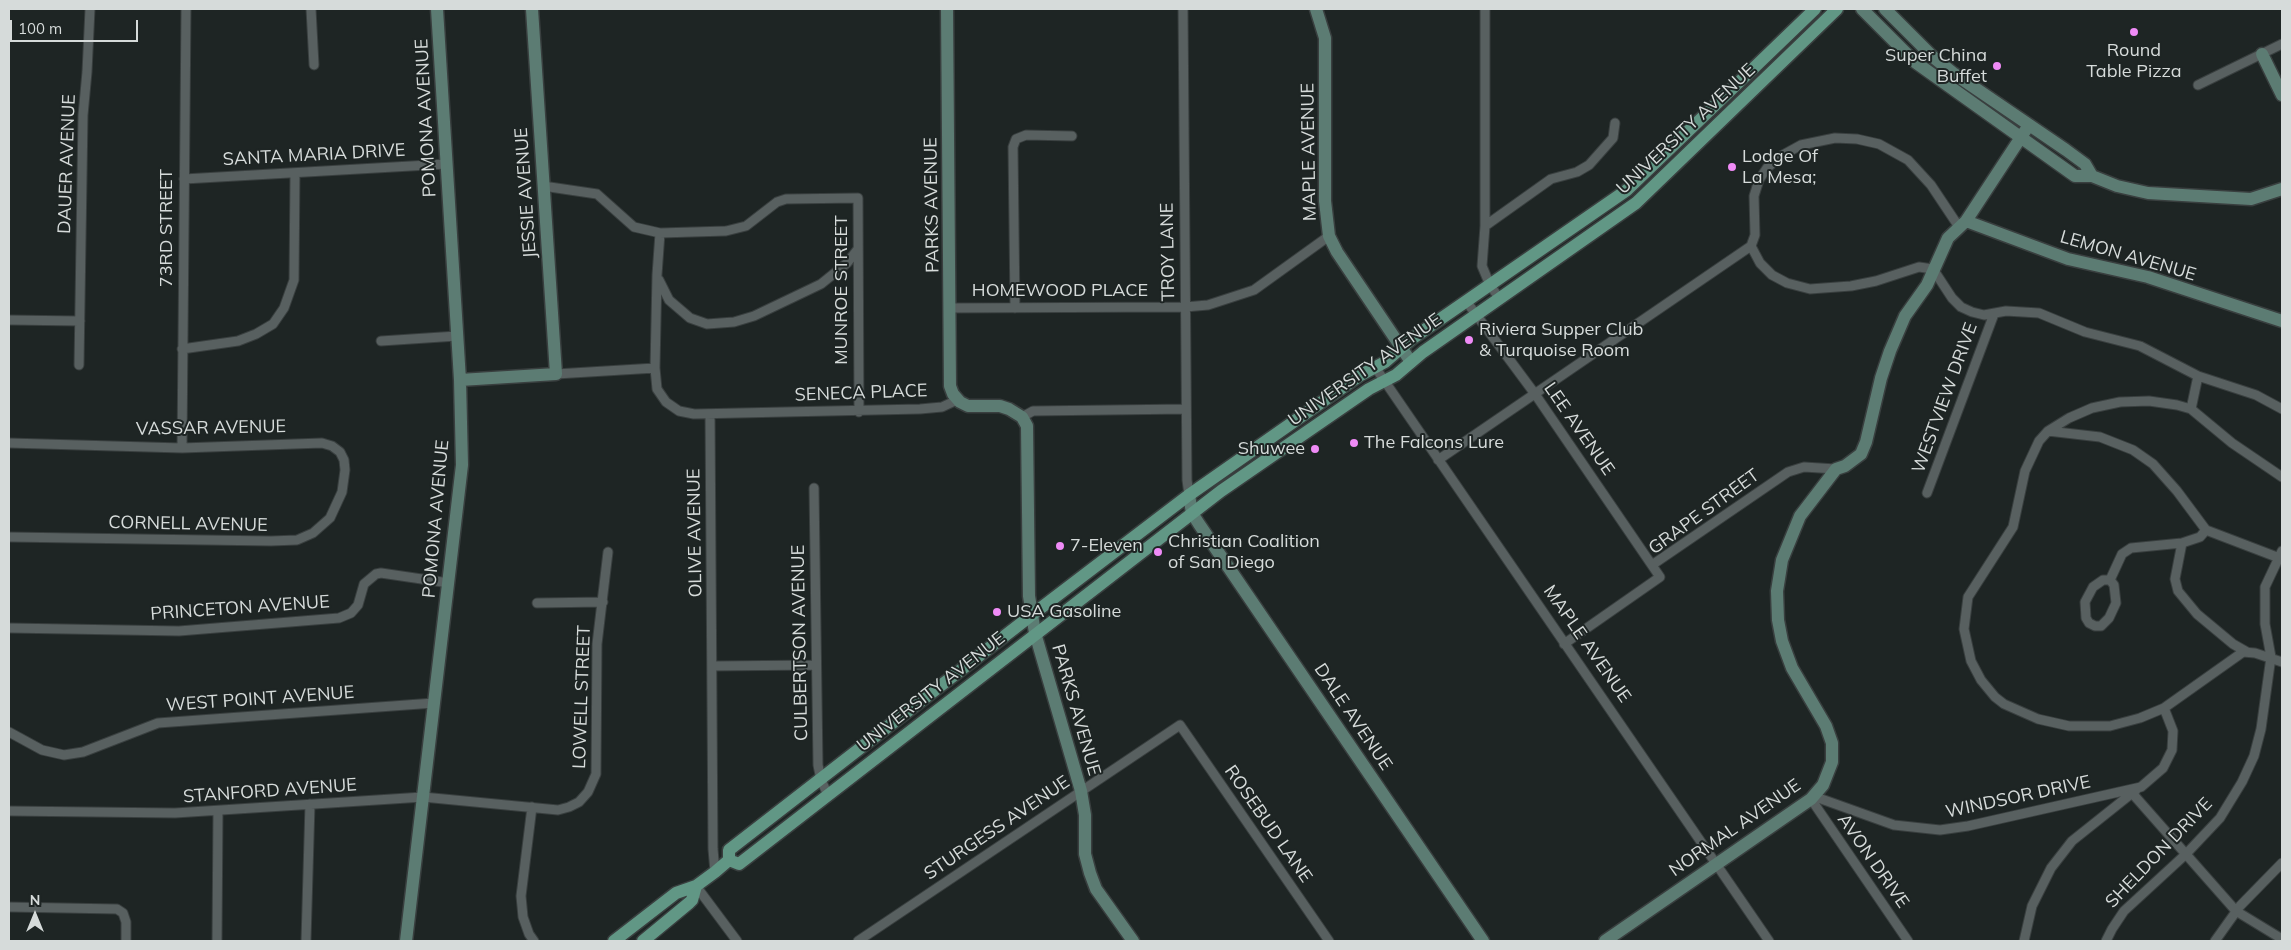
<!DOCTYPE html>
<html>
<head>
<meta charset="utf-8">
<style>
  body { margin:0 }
  #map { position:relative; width:2291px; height:950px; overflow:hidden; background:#1e2524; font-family:Mulish,sans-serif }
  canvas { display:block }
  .frame { position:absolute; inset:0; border:10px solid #d6dbda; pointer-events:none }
  .north { position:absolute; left:10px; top:890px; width:50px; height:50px; -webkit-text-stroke:4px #1e2524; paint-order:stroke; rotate:0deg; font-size:14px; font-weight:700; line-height:20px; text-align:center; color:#d6dbda }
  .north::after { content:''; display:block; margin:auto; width:18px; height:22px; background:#d6dbda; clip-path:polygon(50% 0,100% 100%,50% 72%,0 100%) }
  .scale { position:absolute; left:10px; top:20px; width:128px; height:22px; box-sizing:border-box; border:2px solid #d6dbda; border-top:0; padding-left:6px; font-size:15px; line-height:18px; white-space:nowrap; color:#d6dbda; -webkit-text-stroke:4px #1e2524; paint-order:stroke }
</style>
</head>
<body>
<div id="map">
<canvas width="2291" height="950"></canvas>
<div class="frame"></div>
<div class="north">N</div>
<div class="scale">100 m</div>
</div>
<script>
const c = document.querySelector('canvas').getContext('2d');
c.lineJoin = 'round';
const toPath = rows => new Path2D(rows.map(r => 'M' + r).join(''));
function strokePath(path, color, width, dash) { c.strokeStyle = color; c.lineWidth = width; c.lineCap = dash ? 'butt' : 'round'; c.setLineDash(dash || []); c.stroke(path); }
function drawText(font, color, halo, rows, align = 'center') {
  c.font = font + ' Mulish,sans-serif'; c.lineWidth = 4; c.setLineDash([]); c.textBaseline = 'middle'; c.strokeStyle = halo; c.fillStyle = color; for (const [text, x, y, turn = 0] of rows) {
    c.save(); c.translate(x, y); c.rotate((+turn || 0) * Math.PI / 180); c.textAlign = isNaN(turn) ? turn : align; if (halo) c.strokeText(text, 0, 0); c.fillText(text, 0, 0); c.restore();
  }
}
const street = toPath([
  [311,9,314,65],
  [1183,9,1187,480,1189,495],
  [1485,9,1485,226,1482,266,1490,285,1499,298],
  [2198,85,2282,44],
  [184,179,446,164],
  [543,186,597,194,634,227,660,233,726,231,746,226,777,202,786,199,858,198,859,412],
  [1485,226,1551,179,1577,172,1589,165,1613,138,1615,123],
  [1959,227,1931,185,1908,160,1879,144,1857,139,1835,138,1801,145,1781,156,1767,168,1759,180,1754,196,1755,235,1751,246,1760,263,1772,275,1787,283,1810,289,1851,286,1876,281,1919,267,1933,269,1952,298,1961,307,1972,312,1984,315,2006,311,2039,313,2085,332,2140,346,2198,376,2256,395,2282,409],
  [660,233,657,275,655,368,657,389,666,402,679,411,694,414,920,409,942,407,957,400],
  [659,280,669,300,690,318,707,324,734,322,754,316,821,284,847,263,858,249],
  [1466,301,1535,394,1660,577,1564,644],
  [951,308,1185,307,1208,305,1254,290,1329,236],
  [1015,308,1013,147,1016,139,1026,135,1072,136],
  [9,320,80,321],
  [381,341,457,336],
  [182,349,238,341,256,334,273,324,284,308,294,280,295,173],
  [79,365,83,115,87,72,90,9],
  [1375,367,1769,941],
  [556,374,655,368],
  [2191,409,2198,376],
  [710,414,713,849,715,872],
  [1022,417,1033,411,1186,409],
  [2048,431,2100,437,2133,450,2153,464,2177,491,2206,530,2282,559],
  [9,443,182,448,322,443,332,446,340,452,344,460,345,470,342,492,330,518,313,533,297,540,271,541,9,537],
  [182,448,186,9],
  [1438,460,1751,246],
  [2282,477,2232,443,2191,409,2177,405,2149,401,2120,402,2092,408,2069,418,2048,431,2039,441,2025,471,2013,527,1968,597,1964,629,1971,661,1981,680,1995,697,2004,704,2038,719,2069,726,2110,726,2140,718,2164,708,2243,652,2255,653,2282,662],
  [814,488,818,765,821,780,828,795],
  [1927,493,1994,314],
  [2182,543,2175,579,2178,591,2197,614,2233,644,2247,652],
  [1652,565,1788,472,1804,467,1836,469],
  [2103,580,2110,580,2114,585,2116,603,2109,618,2101,626,2095,626,2089,623,2086,618,2085,602,2093,587,2103,580],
  [2110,580,2122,554,2131,548,2182,543,2200,537,2206,530],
  [537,603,603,602],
  [9,628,179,631,339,618,351,613,358,605,364,584,376,574,381,573,449,583],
  [713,666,816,665],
  [9,732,42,750,64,755,83,752,158,723,434,703],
  [2132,793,2236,911,2282,939],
  [1813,796,1894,825,1940,830,1968,826,2141,787,2163,768,2172,750,2173,731,2164,708],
  [1811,799,1908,941],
  [532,807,521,896,523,917,529,934,534,941],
  [9,811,175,813,423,797,558,810,569,807,579,802,588,792,596,774,597,644,608,552],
  [696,886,737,941],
  [9,907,117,909,123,913,126,922,126,941],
  [217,941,218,811],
  [306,941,310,804],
  [858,941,1180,725,1329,941],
  [2024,941,2032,906,2051,868,2072,841,2136,790],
  [2106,941,2112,929,2124,911,2186,854,2220,818,2242,782,2254,756,2261,729,2271,657,2265,624,2265,587,2282,551],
  [2215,941,2240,906,2282,863]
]);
const secondary = toPath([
  [947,9,950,386,953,394,960,402,968,406,1000,406,1009,409,1022,417,1027,426,1029,596,1035,633,1081,791,1085,815,1085,854,1090,873,1096,889,1133,941],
  [1316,9,1325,38,1325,201,1329,236,1337,252,1411,362],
  [1862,9,1915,62,2075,176,2092,176,2117,186,2148,193,2251,199,2282,189],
  [1885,9,1933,57,1953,73,2066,150,2085,164,2092,176],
  [2262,54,2282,95],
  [1966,221,2068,259,2148,277,2282,321],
  [460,380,556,374,532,9],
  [1189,495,1192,513,1199,524,1483,941],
  [406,941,462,465,460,380,437,9],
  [1605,941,1811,799,1823,785,1832,762,1832,743,1826,726,1792,668,1782,641,1778,620,1777,591,1782,560,1800,516,1836,469,1845,466,1861,454,1866,442,1881,378,1890,351,1905,316,1927,285,1948,238,1966,221,2029,125]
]);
const primary = toPath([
  [729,860,739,864,1221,491,1369,389,1396,375,1423,352,1636,203,1837,9],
  [614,941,676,893,696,886,715,872,729,860,729,850,1033,614,1189,495,1359,376,1385,362,1413,338,1627,190,1815,9],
  [643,941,689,903,692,900,696,886]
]);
const markers = [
  [2134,32,5,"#ef8bf6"],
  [1997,66,5,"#ef8bf6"],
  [1732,167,5,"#ef8bf6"],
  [1469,340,5,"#ef8bf6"],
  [1354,443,5,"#ef8bf6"],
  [1315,449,5,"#ef8bf6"],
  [1060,546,5,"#ef8bf6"],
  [1158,552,5,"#ef8bf6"],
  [997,612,5,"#ef8bf6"]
];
const poiNames = [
  ["Round",2134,51,"center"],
  ["Table Pizza",2134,72,"center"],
  ["Super China",1987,56,"right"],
  ["Buffet",1987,77,"right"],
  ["Lodge Of",1742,157],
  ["La Mesa;",1742,178],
  ["Riviera Supper Club",1479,330],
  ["& Turquoise Room",1479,351],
  ["The Falcons Lure",1364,443],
  ["Shuwee",1305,449,"right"],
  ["Christian Coalition",1168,542],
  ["of San Diego",1168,563],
  ["7-Eleven",1070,546],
  ["USA Gasoline",1007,612]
];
const streetNames = [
  ["POMONA AVENUE",426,118,-93],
  ["UNIVERSITY AVENUE",1686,129,-43],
  ["MAPLE AVENUE",1309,152,-91],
  ["SANTA MARIA DRIVE",314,155,-3],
  ["DAUER AVENUE",67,164,-88],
  ["JESSIE AVENUE",526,193,-94],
  ["PARKS AVENUE",932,205,-91],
  ["73RD STREET",167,228,-90],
  ["TROY LANE",1168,252,-91],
  ["LEMON AVENUE",2128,256,16],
  ["MUNROE STREET",842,290,-90],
  ["HOMEWOOD PLACE",1060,291],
  ["UNIVERSITY AVENUE",1365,370,-35],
  ["SENECA PLACE",861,393,-2],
  ["WESTVIEW DRIVE",1945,398,-70],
  ["VASSAR AVENUE",211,428,-1],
  ["LEE AVENUE",1579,429,55],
  ["GRAPE STREET",1704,512,-36],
  ["POMONA AVENUE",436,519,-85],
  ["CORNELL AVENUE",188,524,1],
  ["OLIVE AVENUE",695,533,-91],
  ["PRINCETON AVENUE",240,608,-4],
  ["CULBERTSON AVENUE",800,643,-91],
  ["MAPLE AVENUE",1587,644,55],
  ["UNIVERSITY AVENUE",931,692,-38],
  ["LOWELL STREET",582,697,-88],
  ["WEST POINT AVENUE",260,699,-4],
  ["PARKS AVENUE",1076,710,74],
  ["DALE AVENUE",1353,717,56],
  ["STANFORD AVENUE",270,791,-4],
  ["WINDSOR DRIVE",2018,797,-12],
  ["ROSEBUD LANE",1268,824,55],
  ["STURGESS AVENUE",997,828,-34],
  ["NORMAL AVENUE",1735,828,-35],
  ["SHELDON DRIVE",2159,853,-46],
  ["AVON DRIVE",1873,861,55]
];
strokePath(street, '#393f3f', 11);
strokePath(secondary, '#393f3f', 15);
strokePath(primary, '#393f3f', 15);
strokePath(street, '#586060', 9);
strokePath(secondary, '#5c7c73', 12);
strokePath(primary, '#619785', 12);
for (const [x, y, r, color] of markers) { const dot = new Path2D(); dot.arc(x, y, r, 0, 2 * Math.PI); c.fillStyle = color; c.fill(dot); strokePath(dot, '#1e2524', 2); }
drawText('18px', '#d6dbda', '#1e2524', poiNames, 'left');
drawText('18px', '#d6dbda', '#1e2524', streetNames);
</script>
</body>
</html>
